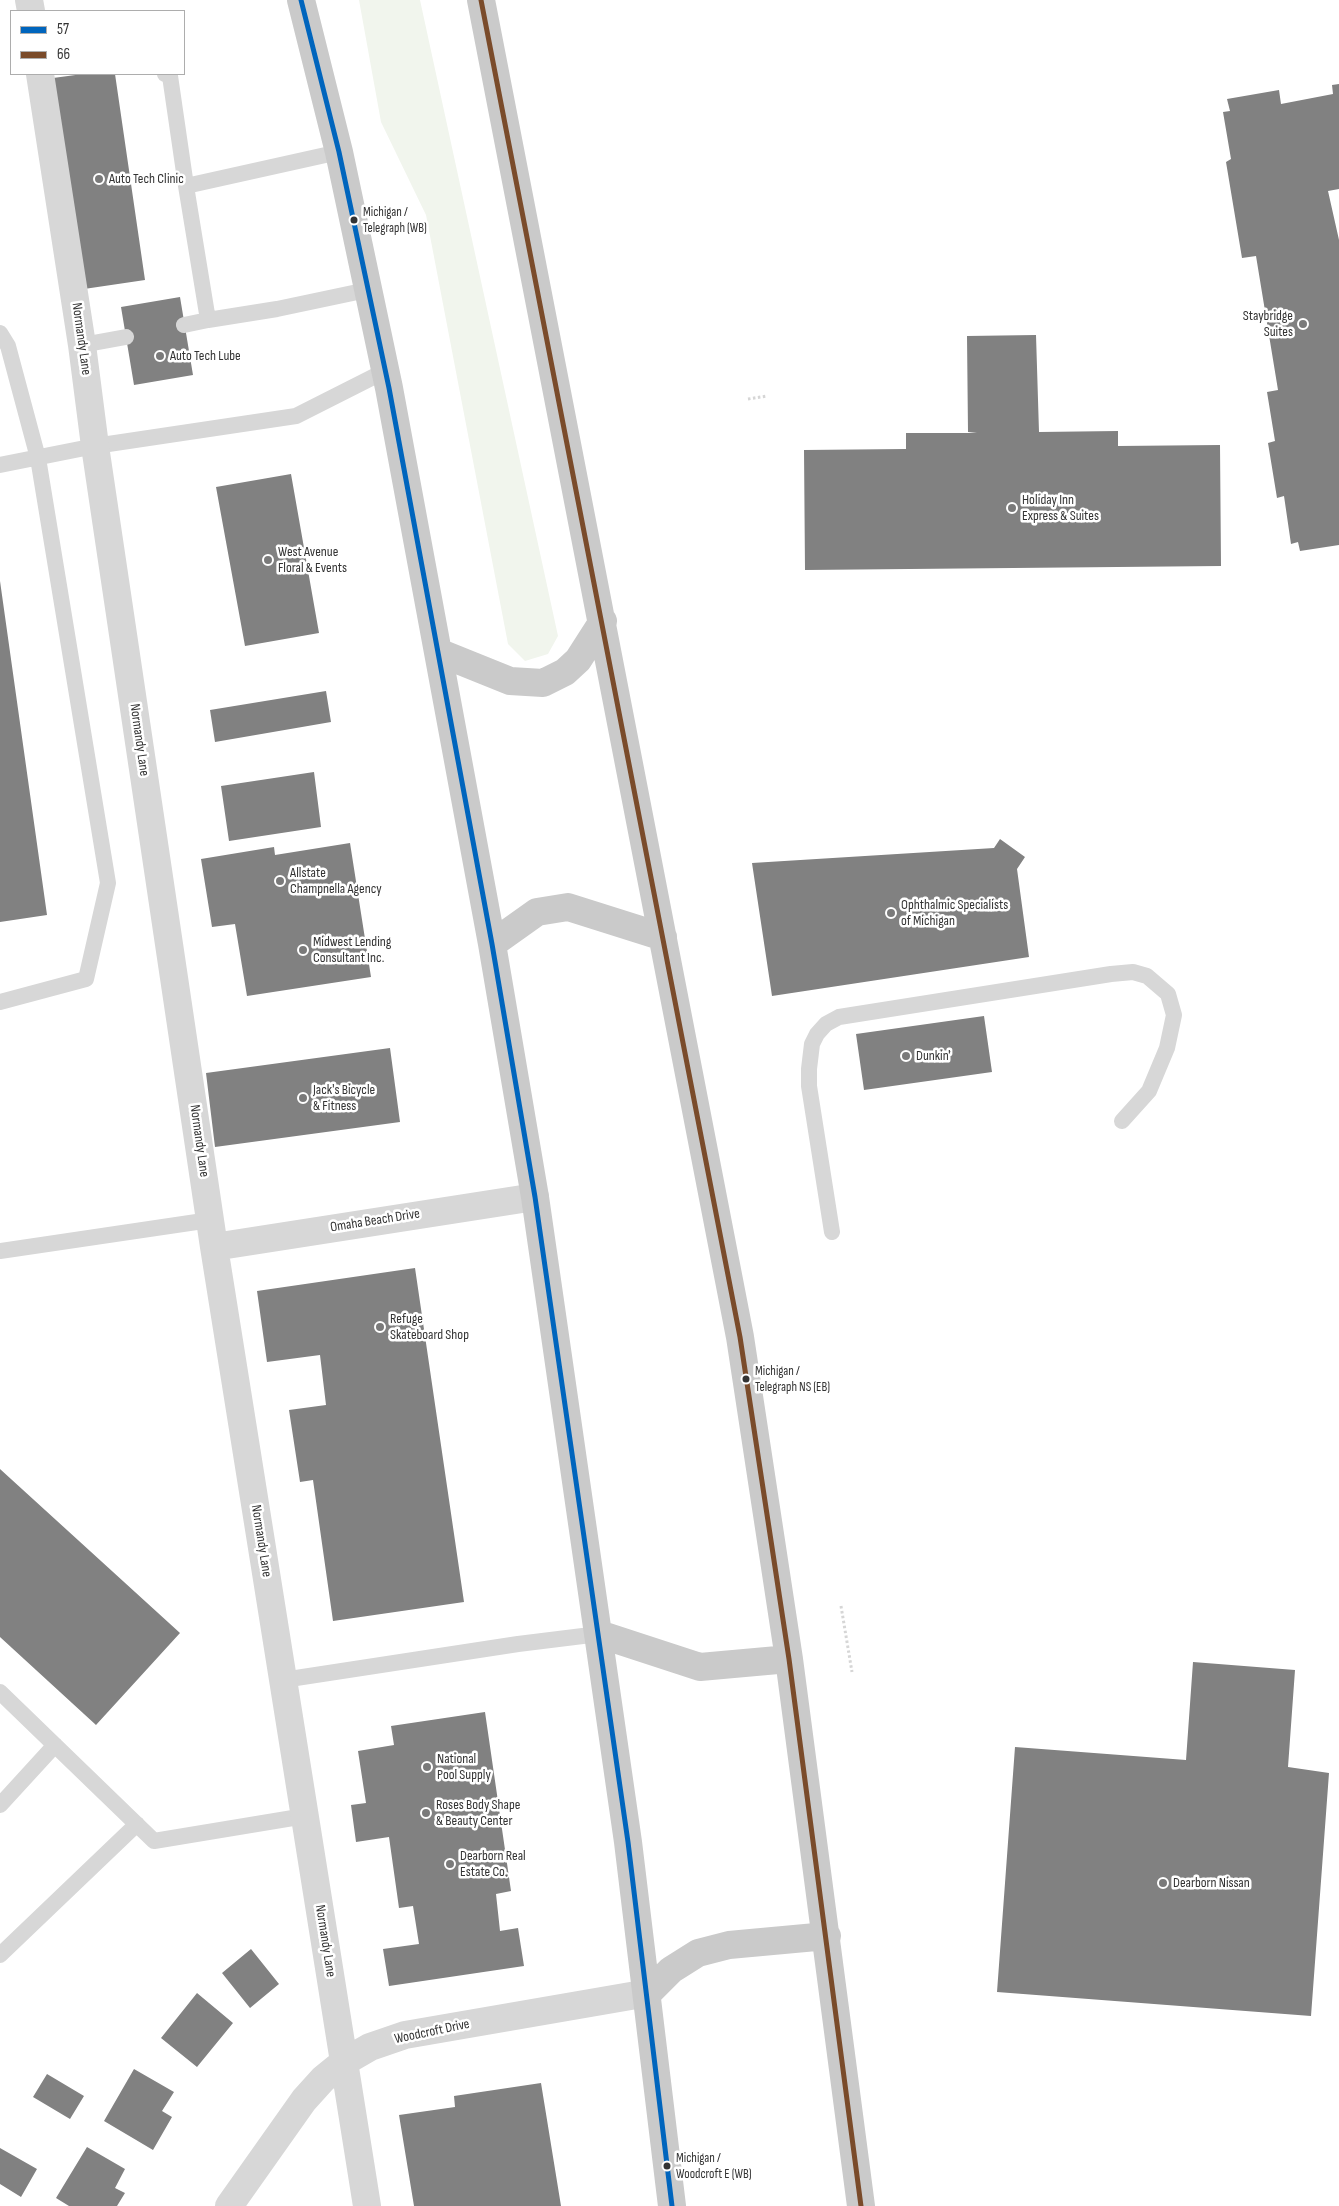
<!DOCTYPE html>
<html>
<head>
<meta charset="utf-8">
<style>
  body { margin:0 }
  #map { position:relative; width:1339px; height:2206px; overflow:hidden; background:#fff; font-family:"Sofia Sans Condensed",sans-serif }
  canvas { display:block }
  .legend { position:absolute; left:10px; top:10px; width:175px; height:65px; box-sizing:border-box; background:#fff; border:1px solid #adadad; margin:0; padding:6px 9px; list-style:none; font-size:15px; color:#333 }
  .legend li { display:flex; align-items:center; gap:10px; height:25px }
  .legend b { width:25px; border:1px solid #adadad }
</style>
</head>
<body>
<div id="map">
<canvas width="1339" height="2206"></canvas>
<ul class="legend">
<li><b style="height:6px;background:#0065bd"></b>57</li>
<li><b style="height:6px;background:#7a4b2a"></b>66</li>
</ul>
</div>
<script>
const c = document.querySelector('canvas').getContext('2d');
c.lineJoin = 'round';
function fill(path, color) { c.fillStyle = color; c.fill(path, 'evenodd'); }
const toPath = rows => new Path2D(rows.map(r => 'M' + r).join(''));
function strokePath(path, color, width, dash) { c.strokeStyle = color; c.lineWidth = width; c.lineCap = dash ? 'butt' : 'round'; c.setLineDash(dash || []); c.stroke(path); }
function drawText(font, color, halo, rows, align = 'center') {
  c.font = font + ' "Sofia Sans Condensed",sans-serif'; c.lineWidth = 5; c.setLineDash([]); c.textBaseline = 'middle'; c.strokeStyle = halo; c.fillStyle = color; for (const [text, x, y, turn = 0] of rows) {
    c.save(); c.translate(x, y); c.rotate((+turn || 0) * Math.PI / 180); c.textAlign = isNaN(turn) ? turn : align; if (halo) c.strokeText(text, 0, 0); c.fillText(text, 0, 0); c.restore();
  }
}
const green = toPath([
  [359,0,420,0,558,636,548,654,525,661,508,644,426,215,381,122]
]);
const building = toPath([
  [83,74,115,74,145,280,84,289,53,78],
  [1339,84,1339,189,1328,191,1339,240,1339,545,1300,551,1298,542,1291,544,1284,496,1277,498,1268,443,1275,441,1267,392,1278,390,1256,256,1242,258,1226,162,1231,159,1223,112,1230,111,1227,99,1279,90,1281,104,1333,94,1332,85],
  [180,297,193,375,134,385,121,307],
  [1036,335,1039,432,1118,431,1118,446,1220,445,1221,566,805,570,804,450,906,449,906,433,977,433,968,432,967,336],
  [291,474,319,633,245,646,216,487],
  [0,581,47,915,0,922],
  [326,691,331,722,215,742,210,710],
  [314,772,321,827,229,841,221,786],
  [1000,839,1025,857,1017,869,1029,957,772,996,752,863,994,848],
  [350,843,371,977,247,996,235,924,212,927,201,859,274,847,275,855],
  [984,1016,992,1072,864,1090,856,1034],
  [390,1048,400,1122,215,1147,206,1073],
  [415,1268,464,1602,333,1621,313,1480,300,1482,289,1410,326,1405,320,1355,267,1362,257,1291],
  [0,1469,180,1633,96,1725,0,1637],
  [1193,1662,1295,1670,1288,1767,1329,1773,1311,2016,997,1992,1015,1747,1186,1760],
  [485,1712,511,1891,496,1894,500,1931,518,1928,524,1966,389,1986,383,1949,419,1944,413,1906,399,1908,389,1837,356,1842,351,1805,366,1803,358,1751,394,1745,391,1726],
  [251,1949,279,1984,250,2008,222,1973],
  [197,1993,233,2023,197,2067,161,2038],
  [134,2069,174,2092,162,2111,172,2117,153,2150,104,2121],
  [47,2074,84,2096,70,2119,33,2097],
  [541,2083,561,2206,414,2206,399,2115,455,2107,454,2096],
  [87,2147,125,2169,115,2188,125,2193,117,2206,69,2206,56,2198],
  [0,2148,37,2169,21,2197,0,2184]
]);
const path = toPath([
  [748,399,767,396],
  [841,1606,852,1672]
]);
const lane = toPath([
  [165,74,170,76,186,186,339,152],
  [186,186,208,320,277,309,367,290],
  [184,325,208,320],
  [0,333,8,346,38,458,108,883,86,979,0,1002],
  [82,345,126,337],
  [0,465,95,446,296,416,385,371],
  [832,1232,809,1086,809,1069,812,1044,817,1034,826,1024,839,1017,1111,974,1133,972,1147,976,1168,994,1174,1015,1167,1048,1149,1091,1122,1121],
  [0,1251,210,1220],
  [283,1680,518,1644,599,1634],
  [0,1692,154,1841,305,1816],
  [0,1805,55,1745],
  [0,1955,137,1824]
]);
const street = toPath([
  [29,0,31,11],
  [40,74,82,345,95,446,214,1247,367,2206],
  [214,1247,535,1197],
  [229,2206,304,2100,323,2079,344,2062,370,2047,405,2035,648,1993]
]);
const primary = toPath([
  [301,0,339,152,389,388,492,944,535,1197,628,1842,672,2206],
  [481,0,740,1337,789,1659,861,2206],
  [438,652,510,681,543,683,565,672,578,660,603,621],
  [492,944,537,912,568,907,663,937],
  [599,1634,700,1667,789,1659],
  [648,1993,671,1970,698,1953,729,1945,827,1936]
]);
const bus1 = toPath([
  [301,0,339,152,389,388,492,944,535,1197,628,1842,672,2206]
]);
const bus2 = toPath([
  [481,0,740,1337,789,1659,861,2206]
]);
const markers = [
  [99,179,5,"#7a7a7a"],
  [354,220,4.5,"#333"],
  [1303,324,5,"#7a7a7a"],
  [160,356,5,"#7a7a7a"],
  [1012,508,5,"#7a7a7a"],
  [268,560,5,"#7a7a7a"],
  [280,881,5,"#7a7a7a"],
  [891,913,5,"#7a7a7a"],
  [303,950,5,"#7a7a7a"],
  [906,1056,5,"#7a7a7a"],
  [303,1098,5,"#7a7a7a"],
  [380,1327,5,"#7a7a7a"],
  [746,1379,4.5,"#333"],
  [427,1767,5,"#7a7a7a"],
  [426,1813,5,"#7a7a7a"],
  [450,1864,5,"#7a7a7a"],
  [1163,1883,5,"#7a7a7a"],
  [667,2166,4.5,"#333"]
];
const busNames = [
  ["Michigan /",363,213],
  ["Telegraph (WB)",363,229],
  ["Michigan /",755,1372],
  ["Telegraph NS (EB)",755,1388],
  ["Michigan /",676,2159],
  ["Woodcroft E (WB)",676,2175]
];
const poiNames = [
  ["Auto Tech Clinic",109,179],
  ["Staybridge",1293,316,"right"],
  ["Suites",1293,332,"right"],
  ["Auto Tech Lube",170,356],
  ["Holiday Inn",1022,500],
  ["Express & Suites",1022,516],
  ["West Avenue",278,552],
  ["Floral & Events",278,568],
  ["Allstate",290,873],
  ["Champnella Agency",290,889],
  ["Ophthalmic Specialists",901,905],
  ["of Michigan",901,921],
  ["Midwest Lending",313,942],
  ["Consultant Inc.",313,958],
  ["Dunkin'",916,1056],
  ["Jack's Bicycle",313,1090],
  ["& Fitness",313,1106],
  ["Refuge",390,1319],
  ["Skateboard Shop",390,1335],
  ["National",437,1759],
  ["Pool Supply",437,1775],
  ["Roses Body Shape",436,1805],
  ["& Beauty Center",436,1821],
  ["Dearborn Real",460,1856],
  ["Estate Co.",460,1872],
  ["Dearborn Nissan",1173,1883]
];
const streetNames = [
  ["Normandy Lane",81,339,82],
  ["Normandy Lane",139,740,82],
  ["Normandy Lane",199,1141,82],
  ["Omaha Beach Drive",375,1221,-9],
  ["Normandy Lane",261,1541,81],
  ["Normandy Lane",325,1941,81],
  ["Woodcroft Drive",432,2032,-12]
];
fill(green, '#f1f5ed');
fill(building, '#818181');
strokePath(path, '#d6d6d6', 3, [2.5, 2.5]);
strokePath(lane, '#d7d7d7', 16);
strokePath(street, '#d7d7d7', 28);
strokePath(primary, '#cacaca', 28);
strokePath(bus1, '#0065bd', 5);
strokePath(bus2, '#7a4b2a', 5);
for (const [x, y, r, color] of markers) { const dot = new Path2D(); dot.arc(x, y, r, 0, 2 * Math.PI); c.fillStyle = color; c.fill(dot); strokePath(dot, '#fff', 2); }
drawText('13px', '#333', '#fff', busNames, 'left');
drawText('14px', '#333', '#fff', poiNames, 'left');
drawText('14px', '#333', '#fff', streetNames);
</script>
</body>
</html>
